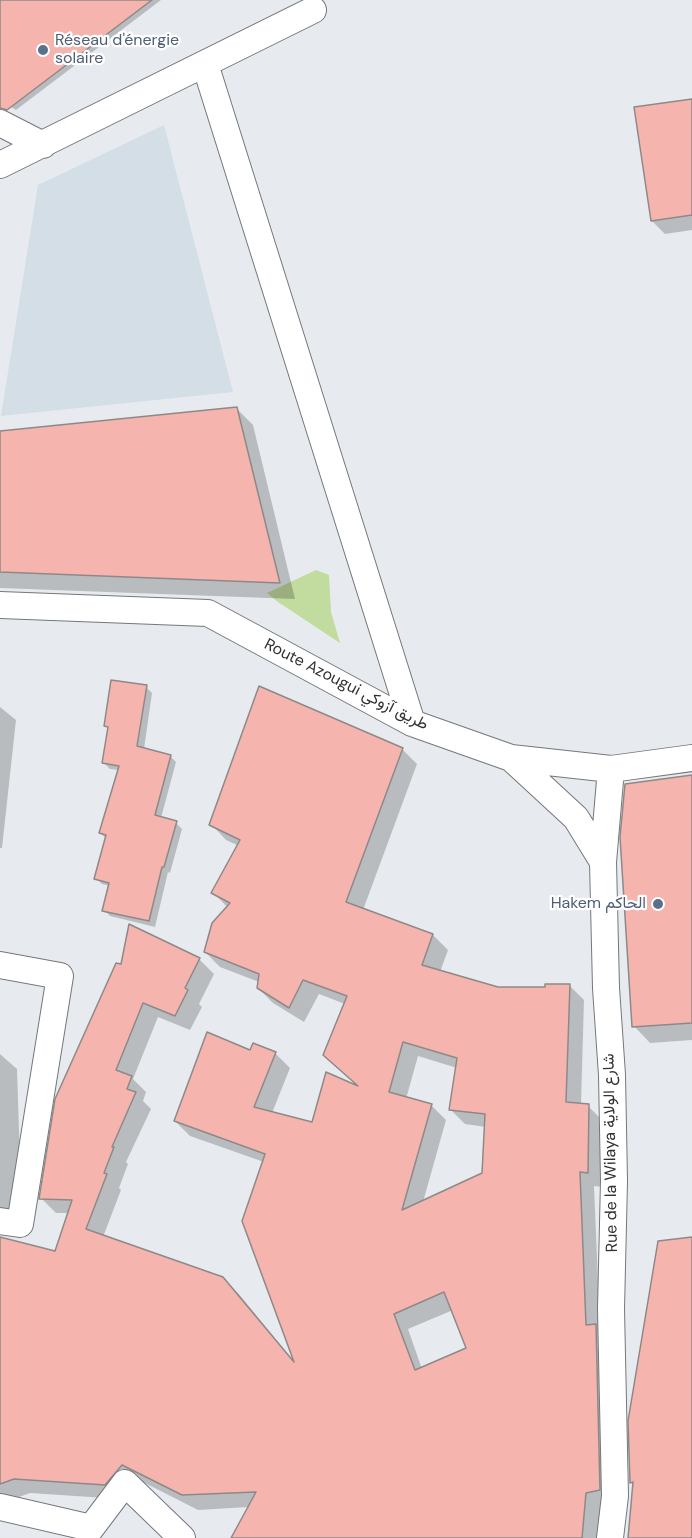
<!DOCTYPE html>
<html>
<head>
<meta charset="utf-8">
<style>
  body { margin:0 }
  canvas { display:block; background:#e7ebef }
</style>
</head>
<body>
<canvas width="692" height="1538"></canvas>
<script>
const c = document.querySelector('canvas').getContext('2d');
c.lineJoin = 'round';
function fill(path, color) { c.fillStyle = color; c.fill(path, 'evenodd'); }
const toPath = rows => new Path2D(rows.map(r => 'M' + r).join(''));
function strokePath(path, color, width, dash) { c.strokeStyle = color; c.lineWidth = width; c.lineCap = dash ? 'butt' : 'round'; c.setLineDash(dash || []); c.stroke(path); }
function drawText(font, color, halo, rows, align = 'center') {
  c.font = font + ' "DM Sans",Vazirmatn,sans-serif'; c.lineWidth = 4.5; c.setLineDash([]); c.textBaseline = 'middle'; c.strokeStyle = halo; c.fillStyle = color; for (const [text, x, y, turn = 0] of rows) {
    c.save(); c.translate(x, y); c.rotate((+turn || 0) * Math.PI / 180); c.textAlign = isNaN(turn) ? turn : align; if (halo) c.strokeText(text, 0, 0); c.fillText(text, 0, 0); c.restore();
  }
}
const built = toPath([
  [164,125,233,392,1,416,38,185]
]);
const green = toPath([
  [316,570,329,575,331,612,340,643,278,602,267,593]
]);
const shadow = toPath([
  [0,0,161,0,16,110,0,100],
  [692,100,692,230,665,234,652,221],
  [237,409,253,425,295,599,0,588,0,433],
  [146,687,152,693,144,749,170,756,176,762,161,818,176,823,182,829,170,873,168,872,155,927,110,916,104,910,110,886,102,884,96,878,107,839,100,833,119,770,110,769,104,763,110,729,106,726],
  [0,707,16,720,2,848,0,848],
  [402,749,417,764,363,910,433,935,448,950,440,972,498,989,547,988,569,985,584,1000,581,1105,588,1106,603,1121,602,1187,594,1186,600,1329,614,1505,598,1538,233,1538,249,1507,198,1510,137,1479,120,1499,30,1493,0,1504,0,1238,56,1253,69,1213,56,1213,41,1198,116,965,199,959,214,974,199,1004,202,1007,190,1030,158,1017,133,1079,146,1092,143,1101,151,1109,126,1162,128,1164,119,1188,121,1190,103,1237,222,1278,238,1293,295,1363,264,1162,190,1136,175,1121,251,1052,275,1053,290,1068,272,1113,313,1124,360,1088,345,1004,319,994,304,1022,273,1003,258,988,259,982,220,967,205,952,228,908,213,892,239,846,226,840,211,824],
  [418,1056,457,1068,450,1109,465,1124,486,1127,484,1174,423,1202,446,1120,431,1105,406,1099],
  [453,1310,468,1349,422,1369,408,1329],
  [692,777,692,1040,650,1043,634,1026],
  [0,1054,17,1069,22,1221,0,1233]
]);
const building = toPath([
  [0,0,152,0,7,110,0,108,0,0],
  [692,99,692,215,651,221,634,107,692,99],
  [237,407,280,583,0,572,0,431,237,407],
  [111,680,147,685,137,746,171,755,155,815,177,821,164,867,162,867,149,921,102,911,109,883,94,879,106,835,99,833,119,766,102,763,108,727,104,726,111,680],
  [259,686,403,748,346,902,433,934,422,965,498,987,545,987,545,984,570,984,566,1102,589,1104,588,1173,580,1172,586,1325,596,1324,600,1490,586,1493,582,1538,231,1538,256,1492,182,1495,122,1465,105,1485,14,1479,0,1484,0,1237,55,1251,72,1200,39,1199,55,1099,116,963,121,964,129,924,200,958,185,988,188,990,175,1016,143,1003,116,1070,132,1076,127,1089,136,1092,112,1147,114,1147,104,1173,107,1174,86,1229,223,1277,294,1362,242,1221,265,1154,174,1121,207,1032,250,1050,253,1043,276,1052,254,1107,312,1122,326,1072,358,1086,323,1055,347,996,303,980,289,1008,257,988,259,974,204,952,212,923,230,903,211,893,240,840,209,825,259,686],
  [403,1042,457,1058,449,1110,485,1114,482,1173,402,1210,432,1104,389,1092,403,1042],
  [444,1292,466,1348,415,1370,394,1314,444,1292],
  [692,775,692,1023,632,1027,620,837,625,784,692,775],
  [692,1237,692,1538,628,1538,633,1482,630,1483,628,1421,658,1241,692,1237]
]);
const street = toPath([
  [205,64,412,723],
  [0,123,43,145],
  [0,165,313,10],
  [0,605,208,613,412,723,511,758,611,769,692,758],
  [511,758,576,818,603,862],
  [0,965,60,976,20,1224,0,1221],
  [0,1507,91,1528,125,1483,182,1538],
  [610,1538,615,1496,611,1309,614,1181,612,1075,606,988,603,862,611,769]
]);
const markers = [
  [43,50,6,"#5c6f8a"],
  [658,904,6,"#5c6f8a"]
];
const serviceNames = [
  ["Réseau d'énergie",55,41],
  ["solaire",55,59],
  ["Hakem الحاكم",646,904,"right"]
];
const streetNames = [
  ["Route Azougui طريق آزوكي",346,685,27],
  ["Rue de la Wilaya شارع الولاية",611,1153,-91]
];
fill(built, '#d4dee6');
fill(green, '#c2db9e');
fill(shadow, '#0003');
fill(building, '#f5b4ae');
strokePath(building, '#8e8988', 1.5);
strokePath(street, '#74787a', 28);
strokePath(street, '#fff', 26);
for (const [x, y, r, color] of markers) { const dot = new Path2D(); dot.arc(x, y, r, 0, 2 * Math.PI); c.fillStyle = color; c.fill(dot); strokePath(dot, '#fff', 2); }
drawText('16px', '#4e5e75', '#fff', serviceNames, 'left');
drawText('16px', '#2f3132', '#fff', streetNames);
</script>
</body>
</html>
